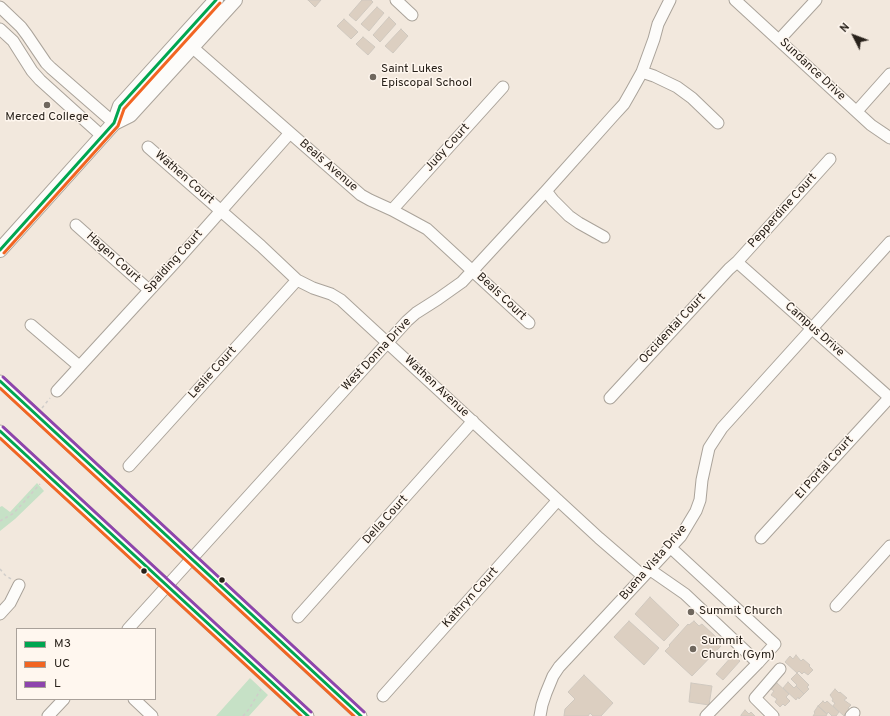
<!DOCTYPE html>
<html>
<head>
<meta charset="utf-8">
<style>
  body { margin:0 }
  #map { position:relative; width:890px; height:716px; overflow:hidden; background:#f2e8dd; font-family:Overpass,sans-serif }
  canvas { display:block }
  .legend { position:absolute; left:16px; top:628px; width:140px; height:72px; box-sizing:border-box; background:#fff7ef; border:1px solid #a9a19a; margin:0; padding:5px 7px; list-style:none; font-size:12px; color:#28211a }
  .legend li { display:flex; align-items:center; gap:8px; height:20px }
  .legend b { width:20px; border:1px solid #a9a19a }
  .north { position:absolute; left:834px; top:16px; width:40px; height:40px; -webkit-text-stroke:3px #fff7ef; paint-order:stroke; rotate:312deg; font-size:11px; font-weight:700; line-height:16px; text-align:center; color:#28211a }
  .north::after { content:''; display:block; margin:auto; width:14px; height:18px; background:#28211a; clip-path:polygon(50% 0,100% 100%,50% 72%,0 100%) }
</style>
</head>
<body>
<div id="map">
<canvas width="890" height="716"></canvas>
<ul class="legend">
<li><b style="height:5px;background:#00a651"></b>M3</li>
<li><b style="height:5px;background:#f26522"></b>UC</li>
<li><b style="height:5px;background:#8e44ad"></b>L</li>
</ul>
<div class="north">N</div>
</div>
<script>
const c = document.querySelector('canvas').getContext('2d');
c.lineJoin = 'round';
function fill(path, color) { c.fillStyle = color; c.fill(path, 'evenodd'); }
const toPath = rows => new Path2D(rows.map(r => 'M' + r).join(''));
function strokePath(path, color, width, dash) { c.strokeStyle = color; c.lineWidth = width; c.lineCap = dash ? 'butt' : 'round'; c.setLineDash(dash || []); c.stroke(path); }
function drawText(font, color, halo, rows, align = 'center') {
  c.font = font + ' Overpass,sans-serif'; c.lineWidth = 3; c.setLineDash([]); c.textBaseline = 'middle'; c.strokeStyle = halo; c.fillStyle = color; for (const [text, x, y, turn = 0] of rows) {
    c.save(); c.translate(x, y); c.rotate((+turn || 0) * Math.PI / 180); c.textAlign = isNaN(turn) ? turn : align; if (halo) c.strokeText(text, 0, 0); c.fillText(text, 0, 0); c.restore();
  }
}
const green = toPath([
  [37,483,44,491,15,519,0,531,0,507,2,506,10,512],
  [250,678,268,695,249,716,216,716]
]);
const building = toPath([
  [308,0,321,0,315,7,308,0],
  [362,0,371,0,373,2,356,21,349,15,362,0],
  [377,7,384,13,369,31,361,24,377,7],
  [389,17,396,24,380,42,373,35,389,17],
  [344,19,358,32,351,39,337,26,344,19],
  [401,29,408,36,393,53,385,46,401,29],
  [363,37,375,47,368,55,356,44,363,37],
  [650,597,679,625,664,641,635,614,650,597],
  [629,621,659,648,644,665,614,637,629,621],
  [694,621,699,626,702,624,716,637,714,640,721,646,692,676,665,651,670,646,669,645,688,624,689,625,694,621],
  [733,655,740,661,723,680,716,674,733,655],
  [796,655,801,661,803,659,810,665,809,666,813,670,808,675,804,672,802,674,799,671,797,673,785,662,790,656,793,659,796,655],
  [797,673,809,685,807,687,809,689,804,694,796,686,797,685,791,679,797,673],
  [584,675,613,703,601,716,593,716,590,713,588,716,564,716,565,709,575,699,568,692,584,675],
  [788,682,794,688,796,686,804,694,799,699,798,697,796,700,783,688,788,682],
  [691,683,712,686,709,705,689,702,691,683],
  [777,683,789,694,786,697,790,701,785,706,783,704,780,707,775,702,777,699,771,695,774,691,771,689,777,683],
  [835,689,839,693,840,692,847,698,844,700,851,705,848,708,850,711,846,716,844,716,833,706,835,703,832,701,833,699,830,695,835,689],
  [823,701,825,703,827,701,839,712,836,716,832,716,828,712,827,714,818,706,823,701],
  [818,706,827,714,826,716,813,716,815,713,814,712,818,706],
  [745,710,749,714,751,712,755,716,741,716,741,715,745,710]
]);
const path = toPath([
  [42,408,50,398],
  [0,521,14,513,40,484],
  [0,569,5,575,11,579],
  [243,716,249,709,261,689]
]);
const minor = toPath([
  [396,0,412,15],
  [735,0,871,125,890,138],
  [0,7,21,27,27,35,46,63,51,68,114,123],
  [0,29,13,41,32,71,40,80,102,136],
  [779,40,816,0],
  [192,47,361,195,370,200,392,210,427,229,529,323],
  [642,72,654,76,677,87,692,98,718,123],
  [857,111,890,74],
  [148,147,261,246,297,280,313,288,331,294,341,300,354,312,599,538,643,576],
  [546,191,553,200,569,216,579,223,604,237],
  [392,210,503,87],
  [76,225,149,290],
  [737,262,890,398],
  [31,325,79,366],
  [0,381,361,716],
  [57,391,179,258,290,133],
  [610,398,729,269,737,262,830,159],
  [0,431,308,716],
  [129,466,297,280],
  [761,538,890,397],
  [649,569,685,594,758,663,775,644,670,547],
  [836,606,890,546],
  [0,614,10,603,19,585],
  [298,617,473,421],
  [128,629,407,321,416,313,438,299,462,282,546,191,613,116,624,104,632,90,642,72,654,39,658,24,670,0],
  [383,696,558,500],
  [134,699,152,716],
  [48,716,64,699],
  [540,716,542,705,546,693,553,676,559,667,681,536,696,511,700,500,702,480,709,448,722,428,890,242],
  [706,716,758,663],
  [773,716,755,698,780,669],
  [851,716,854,713]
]);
const major = toPath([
  [114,123,130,115,235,0],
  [0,250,114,123,120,106,216,0]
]);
const bus1 = toPath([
  [0,250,114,123,120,106,216,0],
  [0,381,361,716],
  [0,431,308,716]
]);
const bus2 = toPath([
  [4,253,118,126,124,109,220,3],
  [0,388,354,716],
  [0,438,301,716]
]);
const bus3 = toPath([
  [3,377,364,712],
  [3,427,311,712]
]);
const markers = [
  [373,77,4,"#6f675e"],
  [47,105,4,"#6f675e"],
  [144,571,3.5,"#28211a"],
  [222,580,3.5,"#28211a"],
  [691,612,4,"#6f675e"],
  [693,649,4,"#6f675e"]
];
const poiNames = [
  ["Saint Lukes",381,70],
  ["Episcopal School",381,84],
  ["Merced College",47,118,"center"],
  ["Summit Church",699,612],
  ["Summit",701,642],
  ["Church (Gym)",701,656]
];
const streetNames = [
  ["Sundance Drive",812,70,43],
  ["Judy Court",448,148,-48],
  ["Beals Avenue",328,166,41],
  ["Wathen Court",184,178,41],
  ["Pepperdine Court",783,211,-48],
  ["Hagen Court",113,258,42],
  ["Spalding Court",174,262,-48],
  ["Beals Court",501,297,43],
  ["Occidental Court",673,329,-47],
  ["Campus Drive",814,330,42],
  ["West Donna Drive",377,355,-47],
  ["Leslie Court",213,373,-48],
  ["Wathen Avenue",436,387,43],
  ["El Portal Court",825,468,-48],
  ["Della Court",386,520,-48],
  ["Buena Vista Drive",654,563,-49],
  ["Kathryn Court",471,598,-48]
];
fill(green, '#c6e1c6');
fill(building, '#dccfc1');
strokePath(building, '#cfc8bf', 1);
strokePath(minor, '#aaa39a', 13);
strokePath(major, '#aaa39a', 16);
strokePath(path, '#d0cdca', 1.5, [3, 3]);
strokePath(minor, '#fdfcfa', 11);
strokePath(major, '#fdfcfa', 14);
strokePath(bus1, '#00a651', 3);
strokePath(bus2, '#f26522', 3);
strokePath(bus3, '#8e44ad', 3);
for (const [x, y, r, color] of markers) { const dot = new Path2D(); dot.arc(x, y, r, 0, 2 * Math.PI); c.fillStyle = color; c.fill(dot); strokePath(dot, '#fff7ef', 1.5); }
drawText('12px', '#28211a', '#fff7ef', poiNames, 'left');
drawText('12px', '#28211a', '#fff7ef', streetNames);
</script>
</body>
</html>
